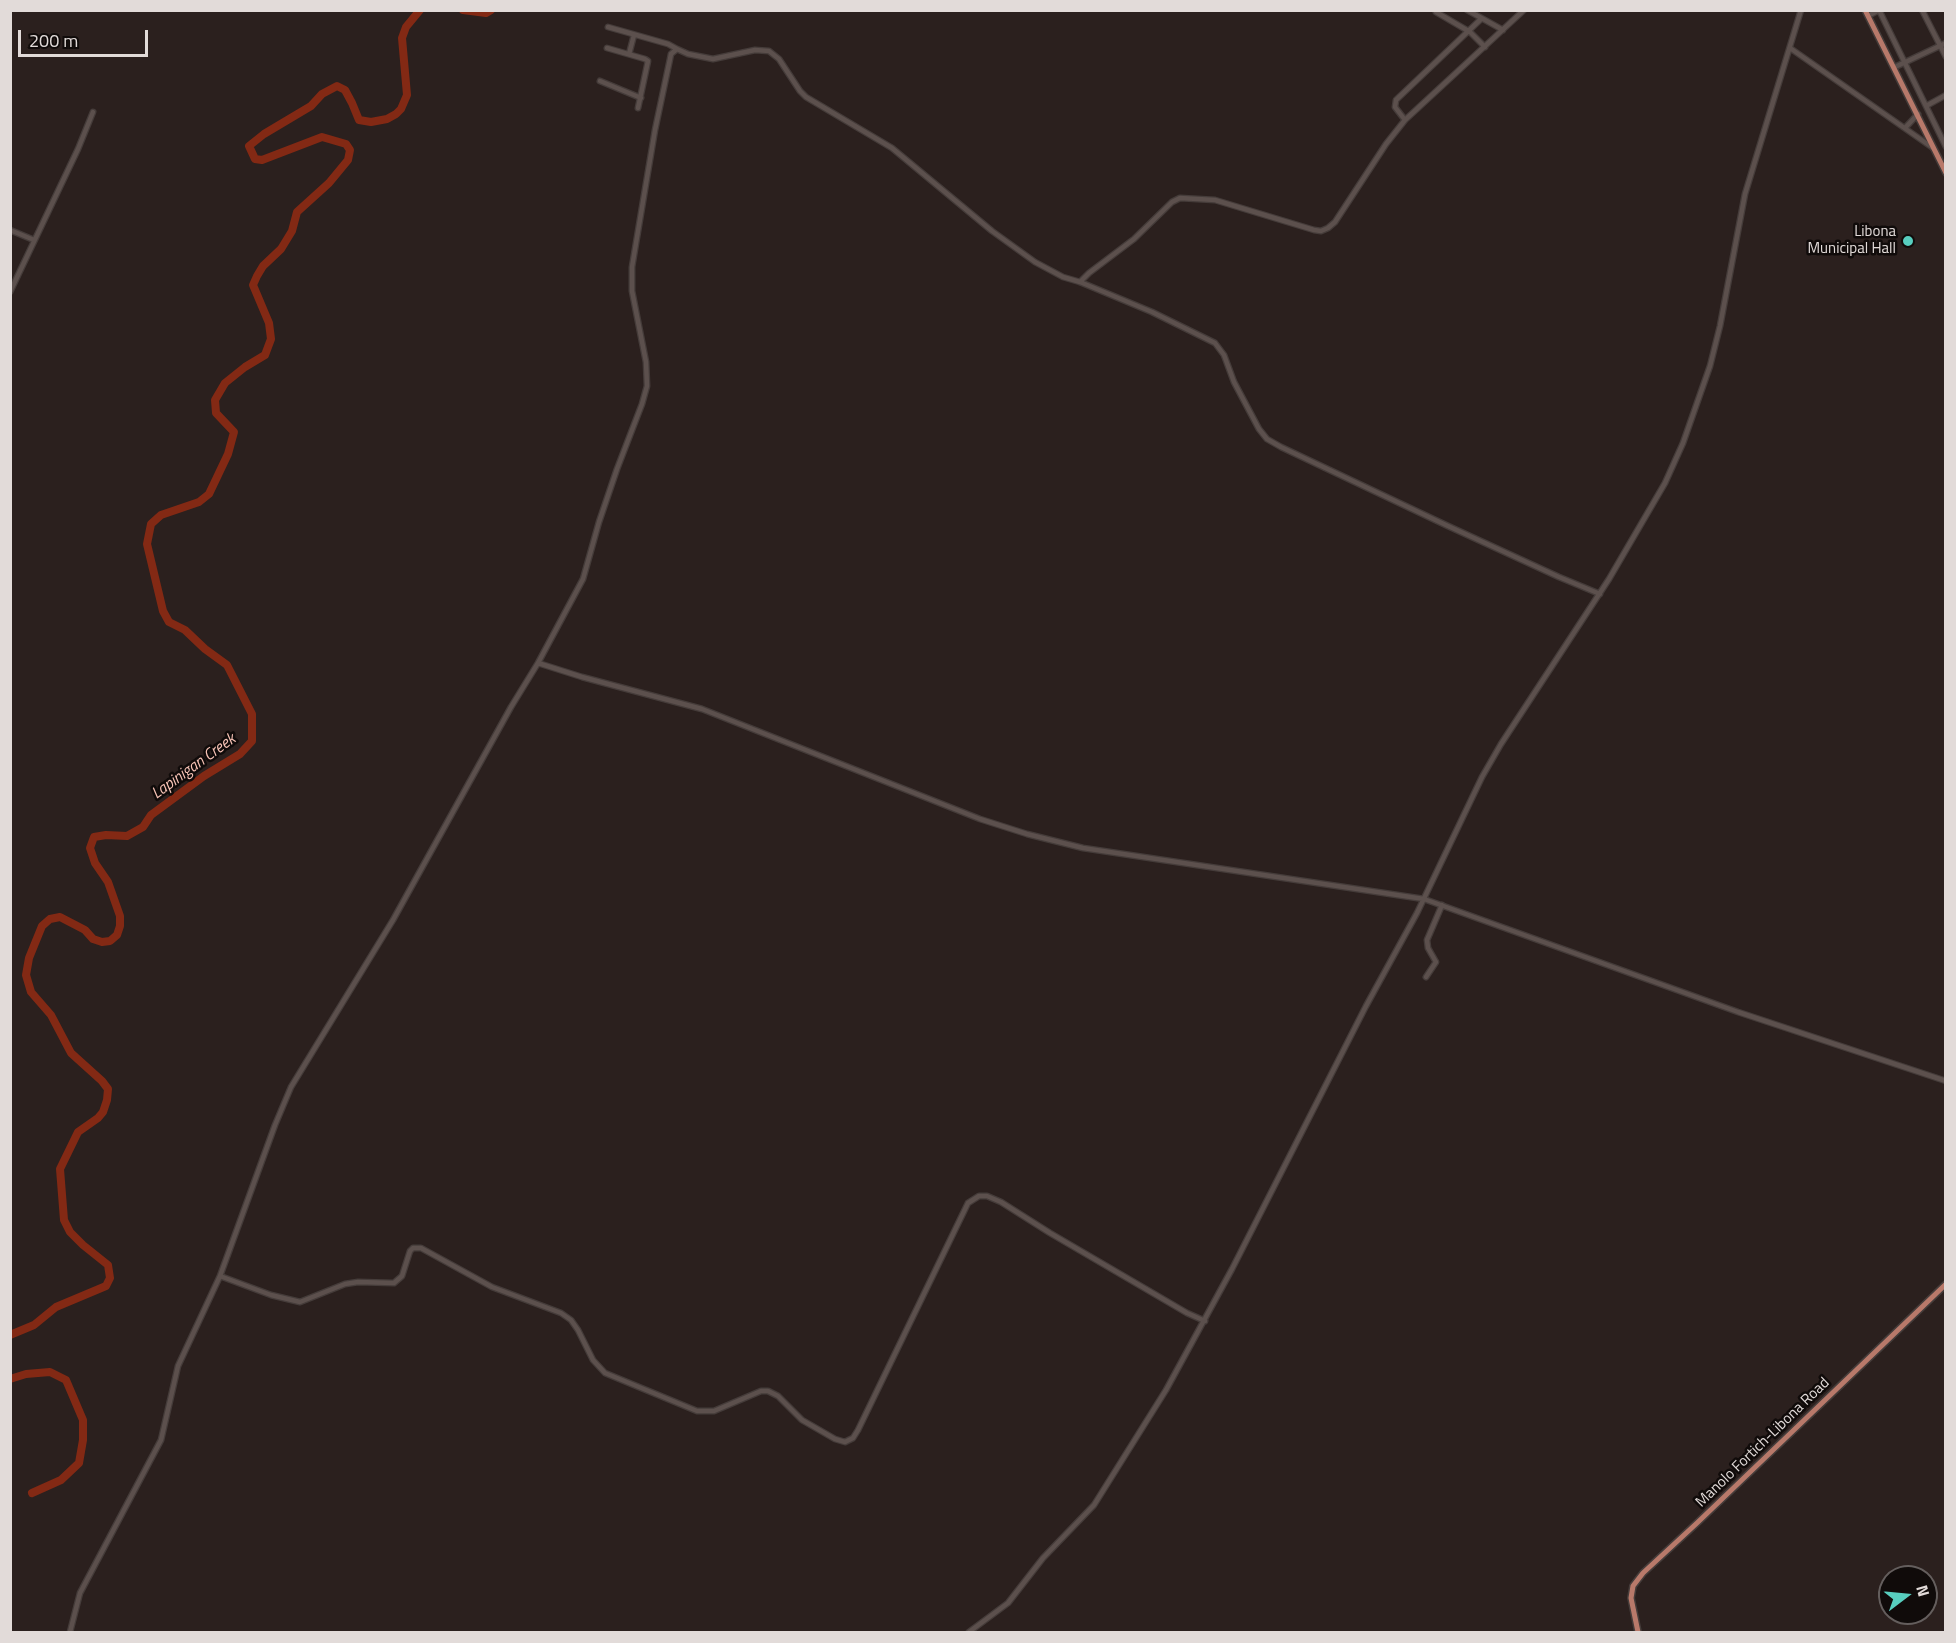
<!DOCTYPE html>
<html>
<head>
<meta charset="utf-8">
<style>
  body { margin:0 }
  #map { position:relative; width:1956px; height:1643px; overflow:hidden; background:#2b201e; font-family:"Titillium Web",sans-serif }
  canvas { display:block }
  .frame { position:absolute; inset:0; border:12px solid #e2dbd9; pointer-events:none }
  .north { position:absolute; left:1878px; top:1565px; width:60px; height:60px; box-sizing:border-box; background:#100b0a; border:2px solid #645e5d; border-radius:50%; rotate:74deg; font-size:16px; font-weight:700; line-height:24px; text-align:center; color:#e2dbd9 }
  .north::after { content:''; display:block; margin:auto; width:21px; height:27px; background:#58cebf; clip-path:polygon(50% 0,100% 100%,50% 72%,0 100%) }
  .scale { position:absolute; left:18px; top:30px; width:130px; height:27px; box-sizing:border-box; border:3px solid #e2dbd9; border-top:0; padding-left:8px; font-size:18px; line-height:21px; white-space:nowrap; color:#e2dbd9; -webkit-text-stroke:4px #100b0a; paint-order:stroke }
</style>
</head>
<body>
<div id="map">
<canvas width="1956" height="1643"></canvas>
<div class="frame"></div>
<div class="north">N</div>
<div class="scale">200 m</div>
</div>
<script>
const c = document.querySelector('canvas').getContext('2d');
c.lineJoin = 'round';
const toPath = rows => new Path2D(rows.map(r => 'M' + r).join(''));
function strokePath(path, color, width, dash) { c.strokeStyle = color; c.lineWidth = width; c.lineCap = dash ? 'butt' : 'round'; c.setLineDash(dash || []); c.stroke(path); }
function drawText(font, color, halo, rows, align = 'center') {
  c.font = font + ' "Titillium Web",sans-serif'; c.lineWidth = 5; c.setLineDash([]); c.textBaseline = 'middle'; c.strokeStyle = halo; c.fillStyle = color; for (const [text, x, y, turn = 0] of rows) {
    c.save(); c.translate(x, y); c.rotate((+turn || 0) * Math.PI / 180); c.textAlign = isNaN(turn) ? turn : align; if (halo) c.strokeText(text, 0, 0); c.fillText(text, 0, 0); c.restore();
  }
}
const river = toPath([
  [463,10,486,13,491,10],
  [10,1335,34,1325,56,1307,106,1286,110,1278,108,1265,83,1245,70,1232,64,1220,60,1169,78,1132,98,1118,103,1112,107,1100,108,1089,102,1081,71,1053,51,1015,31,992,26,975,29,958,42,926,50,919,60,917,85,930,93,939,102,942,110,941,117,935,120,926,120,916,108,882,95,863,90,848,94,837,106,835,127,836,143,827,151,815,204,776,240,754,252,741,252,714,227,665,205,649,185,630,169,622,163,611,147,544,151,524,161,515,199,502,209,494,228,454,234,432,216,413,215,400,225,383,245,367,265,355,271,339,269,323,253,285,257,276,263,266,281,249,292,231,297,212,329,183,348,160,350,150,346,144,322,137,262,160,255,159,249,146,264,134,311,106,322,94,337,86,345,90,352,103,359,120,371,122,387,119,396,114,401,109,407,95,402,38,406,27,420,10],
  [10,1379,26,1374,50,1372,66,1380,83,1420,83,1440,79,1463,61,1480,32,1493]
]);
const minor = toPath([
  [1467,10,1503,30],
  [1879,10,1946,147],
  [1922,10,1946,57],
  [1436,12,1470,32,1485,47],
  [1868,16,1879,10],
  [608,27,668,44,677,49],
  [607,48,645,59,648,61,638,108],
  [1790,48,1933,148],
  [629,54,634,35],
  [1895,67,1946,43],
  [600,81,641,98],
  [1926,106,1946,95],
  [1405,120,1395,107,1396,100,1481,19],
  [1905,128,1918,114],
  [10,230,34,240],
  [1080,282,1089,273,1134,239,1172,202,1180,198,1215,200,1314,230,1321,231,1328,228,1335,222,1386,144,1405,120,1524,10],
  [10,292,78,149,93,112],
  [538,663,582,677,702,709,980,819,1027,834,1083,848,1424,899,1738,1012,1946,1081],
  [1426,977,1436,962,1428,948,1427,940,1442,905],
  [220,1276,275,1125,291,1087,393,920,511,707,538,663,583,579,599,522,617,469,642,404,647,386,646,362,632,291,632,267,655,130,670,59,671,54,677,49,688,54,713,59,755,50,769,51,779,59,800,91,806,97,892,148,992,231,1035,262,1063,277,1080,282,1152,312,1215,343,1224,355,1234,382,1259,429,1267,439,1281,447,1448,526,1559,577,1600,594],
  [70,1632,80,1593,161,1440,178,1366,220,1276,271,1295,300,1302,345,1284,358,1282,394,1283,402,1276,410,1251,413,1248,421,1248,492,1287,561,1313,571,1320,578,1330,593,1360,605,1373,697,1411,714,1411,761,1391,768,1391,778,1396,802,1420,835,1439,845,1442,853,1438,858,1430,968,1203,979,1196,987,1196,1001,1202,1050,1233,1187,1313,1205,1321],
  [969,1632,1008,1603,1043,1558,1094,1505,1166,1390,1232,1269,1366,1006,1417,913,1482,777,1501,744,1609,579,1665,483,1683,443,1710,366,1720,326,1745,194,1801,10]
]);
const major = toPath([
  [1865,10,1946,173],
  [1638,1632,1631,1598,1633,1586,1643,1573,1697,1523,1946,1284]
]);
const markers = [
  [1908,241,6,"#58cebf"]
];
const poiNames = [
  ["Libona",1896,232],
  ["Municipal Hall",1896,249]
];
const streetNames = [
  ["Manolo Fortich-Libona Road",1763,1443,-44]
];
const waterNames = [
  ["Lapinigan Creek",194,767,-36]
];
strokePath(river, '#832914', 8);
strokePath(minor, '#453c3a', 7);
strokePath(major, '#453c3a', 8);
strokePath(minor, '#5c504d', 4.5);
strokePath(major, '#b8796a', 5);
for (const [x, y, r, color] of markers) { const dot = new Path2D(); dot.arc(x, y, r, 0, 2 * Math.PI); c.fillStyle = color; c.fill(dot); strokePath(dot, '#100b0a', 2); }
drawText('15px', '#e2dbd9', '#100b0a', poiNames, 'right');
drawText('15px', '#e2dbd9', '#100b0a', streetNames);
drawText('italic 16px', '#f9c4b7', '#100b0a', waterNames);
</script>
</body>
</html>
